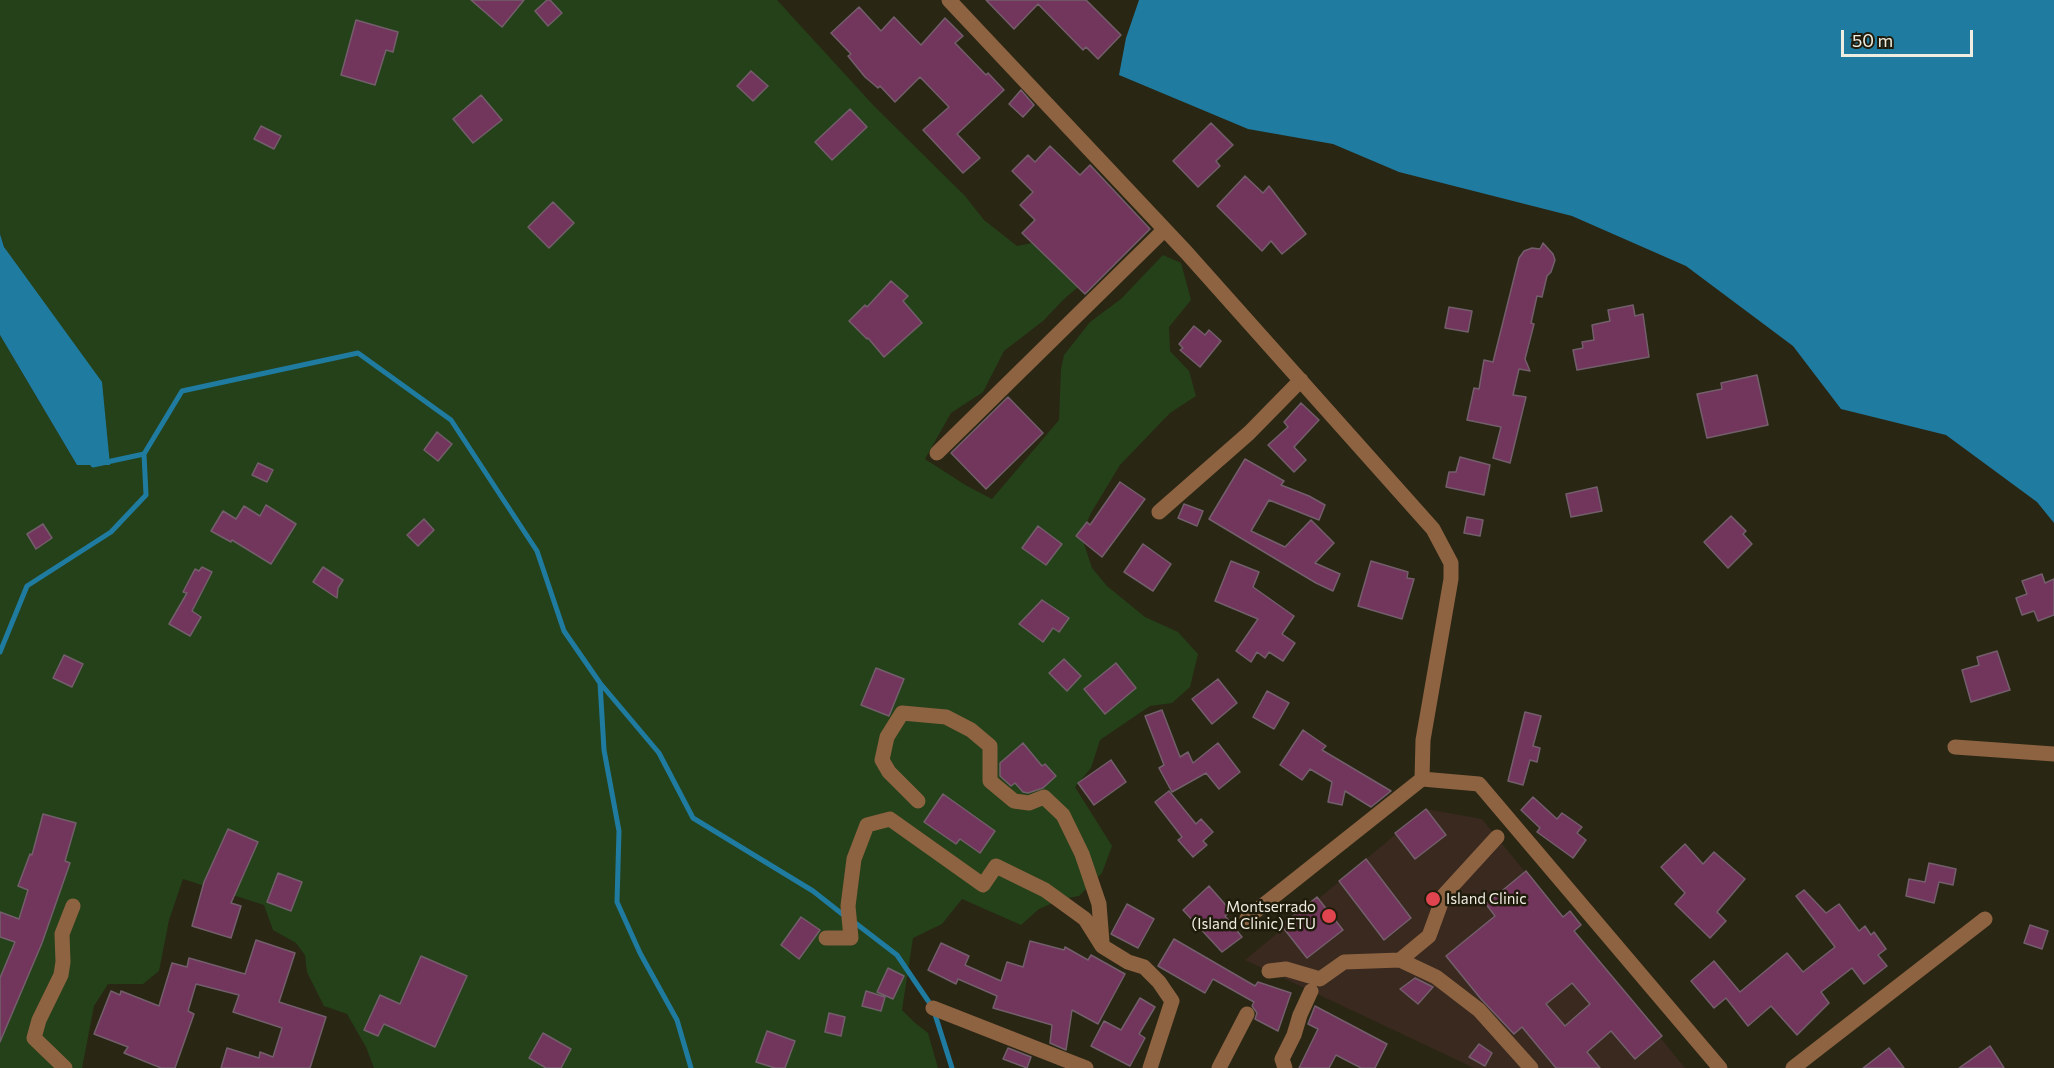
<!DOCTYPE html>
<html>
<head>
<meta charset="utf-8">
<style>
  body { margin:0 }
  #map { position:relative; width:2054px; height:1068px; overflow:hidden; background:#292614; font-family:Commissioner,sans-serif }
  canvas { display:block }
  .scale { position:absolute; left:1841px; top:30px; width:132px; height:27px; box-sizing:border-box; border:3px solid #efede2; border-top:0; padding-left:8px; font-size:18px; line-height:21px; white-space:nowrap; color:#efede2; -webkit-text-stroke:4px #1f1c0b; paint-order:stroke }
</style>
</head>
<body>
<div id="map">
<canvas width="2054" height="1068"></canvas>
<div class="scale">50 m</div>
</div>
<script>
const c = document.querySelector('canvas').getContext('2d');
c.lineJoin = 'round';
function fill(path, color) { c.fillStyle = color; c.fill(path, 'evenodd'); }
const toPath = rows => new Path2D(rows.map(r => 'M' + r).join(''));
function strokePath(path, color, width, dash) { c.strokeStyle = color; c.lineWidth = width; c.lineCap = dash ? 'butt' : 'round'; c.setLineDash(dash || []); c.stroke(path); }
function drawText(font, color, halo, rows, align = 'center') {
  c.font = font + ' Commissioner,sans-serif'; c.lineWidth = 5; c.setLineDash([]); c.textBaseline = 'middle'; c.strokeStyle = halo; c.fillStyle = color; for (const [text, x, y, turn = 0] of rows) {
    c.save(); c.translate(x, y); c.rotate((+turn || 0) * Math.PI / 180); c.textAlign = isNaN(turn) ? turn : align; if (halo) c.strokeText(text, 0, 0); c.fillText(text, 0, 0); c.restore();
  }
}
const medical = toPath([
  [1426,809,1482,819,1685,1068,1474,1068,1245,960]
]);
const green = toPath([
  [0,0,777,0,874,106,965,196,984,220,1017,246,1032,243,1071,223,1128,246,1065,298,1043,321,1004,351,983,392,951,413,925,459,967,486,992,499,1059,420,1061,369,1064,355,1090,322,1121,299,1163,255,1181,263,1191,300,1169,327,1170,351,1189,371,1196,396,1170,413,1120,465,1091,513,1081,535,1092,568,1107,586,1145,617,1178,632,1198,654,1190,687,1172,703,1150,706,1100,740,1091,768,1075,787,1112,846,1102,873,1079,896,1062,899,1039,909,1021,925,962,899,942,924,913,938,902,1010,914,1022,928,1033,938,1068,374,1068,366,1047,347,1014,324,1006,307,972,305,955,296,943,273,930,264,905,183,879,169,920,159,971,143,984,108,984,94,1006,82,1068,0,1068,0,335,77,465,0,234]
]);
const water = toPath([
  [1139,0,2054,0,2054,523,2037,502,1946,435,1841,409,1793,346,1686,266,1572,216,1399,172,1333,144,1248,129,1119,75,1126,38],
  [0,234,4,247,102,382,110,465,77,465,0,335]
]);
const stream = toPath([
  [90,459,93,465,144,454,182,391,358,353,451,420,537,551,564,631,600,683,604,750,619,831,617,902,640,953,677,1020,691,1068],
  [0,652,27,586,111,532,146,495,144,454],
  [600,683,659,753,693,818,813,891,846,917],
  [854,922,897,955,933,1008,952,1068]
]);
const building = toPath([
  [471,0,524,0,502,27,471,0],
  [547,0,550,0,562,13,548,26,535,11,547,0],
  [986,0,1086,0,1121,35,1098,59,1086,47,1083,50,1038,4,1014,29,986,0],
  [859,7,881,31,894,17,921,45,945,18,963,36,955,43,986,75,988,73,1004,90,957,134,980,158,963,173,923,130,949,107,920,77,895,102,880,86,878,88,865,77,848,56,851,54,831,33,859,7],
  [356,20,398,32,393,52,386,50,375,85,341,75,356,20],
  [751,71,768,86,753,101,737,86,751,71],
  [1021,90,1034,105,1023,117,1009,104,1021,90],
  [481,95,502,120,473,143,453,119,481,95],
  [850,109,867,127,832,160,815,142,850,109],
  [1211,123,1233,145,1216,161,1220,166,1198,187,1173,161,1211,123],
  [261,126,281,136,274,149,254,139,261,126],
  [1050,146,1080,175,1090,165,1150,229,1085,294,1022,233,1035,220,1020,205,1033,192,1012,171,1028,155,1035,162,1050,146],
  [1245,176,1263,193,1269,186,1306,234,1282,254,1271,241,1262,251,1217,206,1245,176],
  [553,202,574,223,549,248,528,227,553,202],
  [1543,243,1553,254,1555,260,1551,272,1547,276,1542,297,1537,296,1531,323,1534,324,1525,359,1530,371,1519,369,1513,395,1526,397,1510,463,1493,458,1501,427,1467,420,1474,388,1479,389,1484,360,1493,362,1519,258,1524,251,1532,248,1540,249,1543,243],
  [891,281,908,296,903,301,922,323,884,357,868,338,867,339,849,321,865,305,867,307,891,281],
  [1633,305,1635,316,1643,314,1649,357,1577,370,1573,350,1583,348,1582,342,1594,340,1592,325,1610,321,1608,310,1633,305],
  [1449,307,1472,311,1468,332,1445,328,1449,307],
  [1194,326,1205,335,1209,330,1221,341,1200,367,1180,350,1183,348,1179,344,1194,326],
  [1757,375,1768,425,1707,438,1697,394,1722,389,1721,383,1757,375],
  [1008,397,1043,433,986,489,951,453,1008,397],
  [1301,403,1319,420,1294,447,1306,460,1294,472,1268,445,1288,427,1284,422,1301,403],
  [437,432,452,444,438,461,424,450,437,432],
  [1460,457,1490,465,1484,495,1446,487,1449,472,1456,472,1460,457],
  [1245,459,1284,481,1281,485,1309,496,1325,505,1319,520,1269,500,1251,531,1285,547,1311,520,1334,543,1315,563,1340,574,1333,591,1316,583,1209,519,1245,459],
  [258,463,273,470,267,482,252,475,258,463],
  [1120,482,1145,499,1102,557,1076,536,1087,522,1090,525,1120,482],
  [1597,487,1602,511,1571,517,1566,494,1597,487],
  [1184,504,1203,511,1197,526,1178,518,1184,504],
  [266,505,296,524,271,564,232,540,231,542,211,531,223,511,236,519,244,506,260,516,266,505],
  [1731,516,1746,531,1743,534,1752,544,1728,568,1704,542,1731,516],
  [1467,517,1483,520,1480,536,1464,533,1467,517],
  [424,519,434,530,418,546,407,535,424,519],
  [43,524,52,538,36,549,27,534,43,524],
  [1038,526,1062,544,1046,565,1022,548,1038,526],
  [1143,544,1171,564,1153,591,1124,572,1143,544],
  [1231,561,1259,572,1253,587,1294,616,1282,634,1295,643,1283,661,1269,652,1265,658,1257,652,1251,662,1236,651,1258,619,1215,601,1231,561],
  [1371,561,1408,572,1407,578,1414,579,1402,619,1358,606,1371,561],
  [202,567,212,572,192,611,201,617,190,636,169,624,187,593,183,592,195,569,199,571,202,567],
  [323,567,343,580,338,588,337,598,313,582,323,567],
  [2042,574,2045,583,2054,579,2054,615,2038,621,2034,611,2022,615,2016,598,2027,594,2022,581,2042,574],
  [1042,600,1069,618,1059,632,1053,628,1043,642,1019,624,1042,600],
  [1997,651,2010,690,1971,702,1962,670,1979,665,1977,657,1997,651],
  [64,655,83,664,72,687,53,678,64,655],
  [1064,659,1081,676,1067,691,1049,673,1064,659],
  [1116,663,1136,688,1105,714,1084,689,1116,663],
  [876,668,904,679,889,716,861,705,876,668],
  [1218,679,1237,703,1212,724,1192,699,1218,679],
  [1267,691,1289,703,1274,729,1253,717,1267,691],
  [1162,710,1180,757,1188,752,1193,763,1218,743,1240,772,1219,789,1206,773,1172,792,1159,768,1164,765,1145,716,1162,710],
  [1525,712,1541,716,1533,746,1540,748,1537,762,1530,760,1523,785,1508,781,1525,712],
  [1303,730,1326,746,1322,750,1391,791,1371,807,1345,791,1342,805,1328,802,1332,782,1310,769,1302,780,1280,765,1303,730],
  [1023,743,1042,766,1045,764,1056,776,1043,788,1028,793,1023,792,1015,783,1011,786,1000,776,1000,763,1023,743],
  [1111,760,1126,782,1094,805,1078,783,1111,760],
  [1169,791,1196,824,1201,819,1213,832,1203,841,1207,845,1193,857,1178,840,1182,837,1155,802,1169,791],
  [943,794,995,831,980,853,960,839,956,844,924,822,943,794],
  [1533,797,1557,819,1562,813,1582,827,1577,833,1586,840,1573,858,1537,832,1540,828,1521,810,1533,797],
  [1426,809,1446,835,1415,859,1395,833,1426,809],
  [43,814,76,823,65,861,70,863,42,943,0,1042,0,978,15,942,0,937,0,912,19,919,28,890,18,886,30,854,32,855,43,814],
  [228,829,258,842,231,903,241,906,231,938,192,926,204,882,228,829],
  [1685,844,1703,864,1714,852,1745,879,1717,912,1726,921,1710,938,1675,904,1685,893,1661,867,1685,844],
  [1366,859,1411,918,1384,940,1339,881,1366,859],
  [1929,863,1956,869,1953,885,1939,882,1934,903,1906,896,1909,879,1925,882,1929,863],
  [1526,871,1563,917,1570,911,1581,925,1574,931,1662,1036,1635,1059,1611,1031,1587,1052,1600,1068,1556,1068,1522,1027,1514,1034,1481,999,1446,956,1495,916,1486,904,1526,871],
  [1572,983,1590,1004,1565,1026,1546,1004,1572,983],
  [278,873,302,882,291,911,267,902,278,873],
  [1209,886,1231,911,1225,916,1242,937,1222,952,1183,910,1209,886],
  [1804,890,1826,913,1839,904,1859,931,1865,926,1871,935,1874,932,1886,949,1878,955,1887,966,1864,984,1852,968,1821,992,1829,1003,1797,1035,1771,1006,1748,1026,1726,998,1714,1008,1691,981,1714,961,1740,992,1787,953,1803,972,1835,947,1796,896,1804,890],
  [1317,897,1343,930,1307,958,1281,925,1317,897],
  [1127,904,1154,919,1138,948,1111,934,1127,904],
  [801,917,820,930,799,959,781,945,801,917],
  [2030,925,2048,931,2042,949,2024,943,2030,925],
  [1174,939,1255,986,1258,982,1291,993,1278,1031,1255,1019,1257,1013,1252,1006,1254,1002,1213,979,1205,993,1158,966,1174,939],
  [256,940,295,953,279,1002,326,1017,310,1068,221,1068,227,1048,259,1058,260,1052,273,1057,282,1028,233,1012,239,995,196,984,188,1011,194,1014,175,1068,161,1068,124,1053,128,1047,94,1034,111,991,120,995,121,991,159,1006,172,963,187,967,189,958,245,974,256,940],
  [1030,941,1064,950,1065,947,1088,960,1091,955,1125,974,1098,1024,1072,1010,1066,1050,1050,1043,1052,1025,993,1008,997,996,958,979,956,984,928,970,941,943,969,956,965,965,1001,981,1007,962,1023,967,1030,941],
  [421,956,467,976,435,1047,384,1024,378,1036,364,1030,380,995,400,1004,421,956],
  [888,968,904,976,893,999,877,992,888,968],
  [1415,978,1433,987,1418,1004,1400,989,1415,978],
  [866,991,885,997,881,1011,862,1006,866,991],
  [1140,998,1155,1007,1139,1034,1145,1038,1130,1066,1091,1046,1104,1021,1121,1030,1140,998],
  [1315,1006,1387,1044,1375,1068,1361,1068,1336,1055,1329,1068,1299,1068,1318,1029,1308,1024,1315,1006],
  [829,1013,845,1017,841,1036,825,1032,829,1013],
  [767,1031,795,1041,785,1068,775,1068,756,1062,767,1031],
  [543,1033,571,1049,561,1068,546,1068,529,1058,543,1033],
  [1479,1044,1492,1053,1485,1066,1469,1057,1479,1044],
  [1990,1046,2004,1068,1959,1068,1990,1046],
  [1008,1048,1031,1057,1027,1068,1003,1059,1008,1048],
  [1889,1048,1904,1068,1863,1068,1889,1048]
]);
const minor = toPath([
  [949,0,1186,252,1433,529,1451,563,1451,579,1423,740,1422,779],
  [937,453,1164,230],
  [1159,512,1249,433,1301,380],
  [1955,747,2054,754],
  [918,801,889,772,882,760,887,737,902,713,946,717,971,730,990,746,990,781,1014,801,1029,803,1044,797,1063,815,1082,854,1099,904,1102,942],
  [1247,918,1422,779,1479,784,1720,1068],
  [826,938,851,938,848,906,854,859,867,825,890,819,983,885,996,866,1045,890,1085,919,1102,946,1128,962,1144,967,1159,982,1172,1001,1150,1068],
  [1400,960,1429,936,1444,895,1497,837],
  [1269,971,1286,969,1320,979,1344,962,1400,960,1436,977,1479,1010,1531,1068],
  [933,1008,1086,1068],
  [65,1068,34,1038,39,1020,61,975,63,962,62,934,73,906],
  [1219,1068,1247,1014],
  [1285,1068,1282,1059,1294,1035,1300,1015,1311,991],
  [1793,1068,1985,919]
]);
const markers = [
  [1433,899,8,"#e0444e"],
  [1329,916,8,"#e0444e"]
];
const poiNames = [
  ["Island Clinic",1446,899],
  ["Montserrado",1316,907,"right"],
  ["(Island Clinic) ETU",1316,924,"right"]
];
fill(medical, '#39291e');
fill(green, '#254119');
fill(water, '#207ba0');
strokePath(stream, '#207ba0', 5);
fill(building, '#72355c');
strokePath(building, '#735f6b', 1.5);
strokePath(minor, '#8d6342', 15);
for (const [x, y, r, color] of markers) { const dot = new Path2D(); dot.arc(x, y, r, 0, 2 * Math.PI); c.fillStyle = color; c.fill(dot); strokePath(dot, '#1f1c0b', 2); }
drawText('15px', '#efede2', '#1f1c0b', poiNames, 'left');
</script>
</body>
</html>
